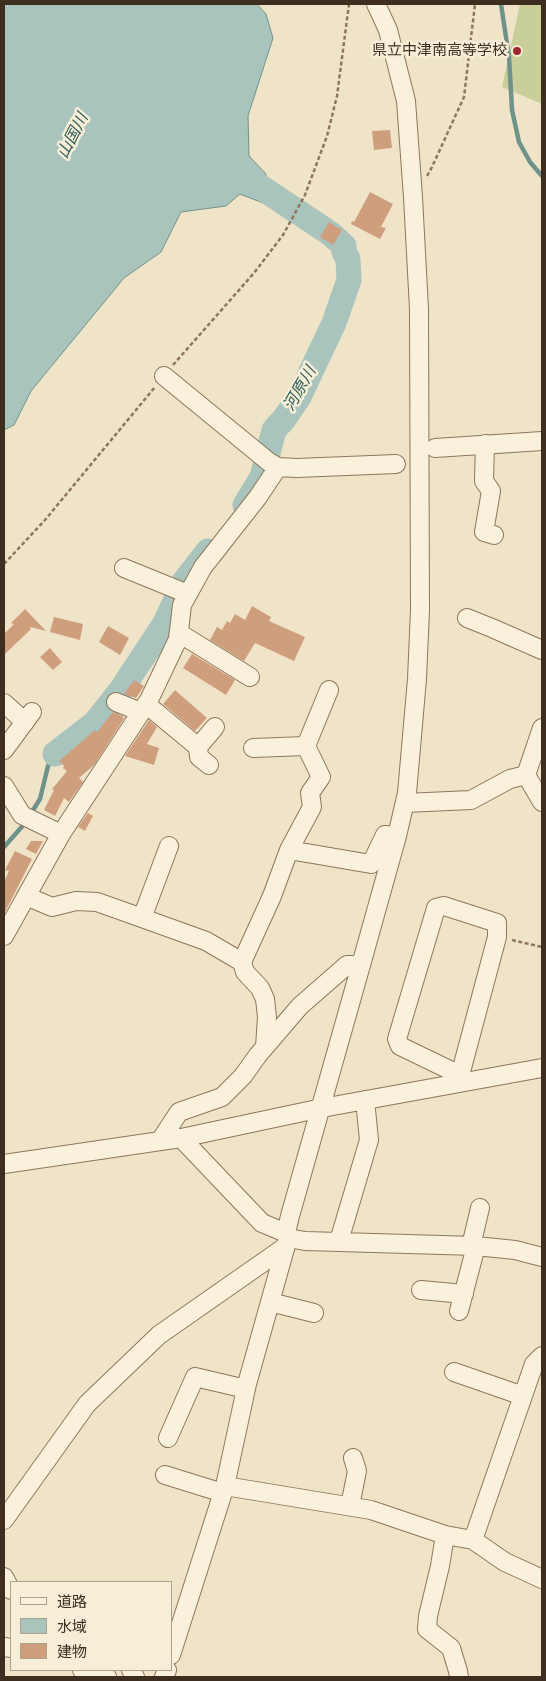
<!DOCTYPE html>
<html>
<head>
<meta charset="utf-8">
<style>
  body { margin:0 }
  #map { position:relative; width:546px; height:1681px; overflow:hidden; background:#f0e4c8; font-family:Merriweather,"Noto Sans JP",serif }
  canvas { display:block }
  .frame { position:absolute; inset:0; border:5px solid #3d2e20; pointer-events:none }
  .legend { position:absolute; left:10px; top:1581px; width:162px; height:90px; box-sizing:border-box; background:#f7eed8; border:1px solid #ada18e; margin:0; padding:6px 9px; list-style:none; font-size:15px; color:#3d2e20 }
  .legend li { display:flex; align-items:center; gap:10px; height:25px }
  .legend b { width:25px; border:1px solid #ada18e }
</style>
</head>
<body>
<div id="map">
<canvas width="546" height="1681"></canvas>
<div class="frame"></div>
<ul class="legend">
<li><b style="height:6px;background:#faf1dc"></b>道路</li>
<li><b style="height:14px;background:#a9c4bc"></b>水域</li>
<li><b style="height:14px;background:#cf9f7d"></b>建物</li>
</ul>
</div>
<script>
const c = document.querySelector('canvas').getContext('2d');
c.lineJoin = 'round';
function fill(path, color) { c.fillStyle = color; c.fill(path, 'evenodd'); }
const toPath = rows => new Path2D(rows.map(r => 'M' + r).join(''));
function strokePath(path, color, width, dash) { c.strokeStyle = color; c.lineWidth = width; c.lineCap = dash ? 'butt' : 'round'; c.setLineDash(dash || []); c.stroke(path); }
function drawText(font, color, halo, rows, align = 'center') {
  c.font = font + ' Merriweather,"Noto Sans JP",serif'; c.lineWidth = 5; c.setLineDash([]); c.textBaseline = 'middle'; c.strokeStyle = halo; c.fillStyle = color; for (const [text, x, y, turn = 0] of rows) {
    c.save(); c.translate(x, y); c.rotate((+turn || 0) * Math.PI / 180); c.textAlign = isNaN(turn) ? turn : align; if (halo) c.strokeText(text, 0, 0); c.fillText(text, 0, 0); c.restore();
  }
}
const green = toPath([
  [520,4,542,4,542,104,502,87]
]);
const water = toPath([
  [4,4,257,4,266,14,273,38,248,116,249,156,266,174,263,203,240,194,226,206,181,212,161,252,124,278,31,391,14,425,4,430,4,4]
]);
const stream = toPath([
  [501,4,509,57,512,110,519,142,530,162,542,176],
  [30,815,40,799,48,766,55,754],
  [4,847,26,822]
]);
const river = toPath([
  [234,173,253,182,331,234,344,246,344,252,348,259,349,280,334,323,299,397,284,419,274,430,262,477,245,505],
  [55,754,95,723,121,690,164,625,184,582,208,551]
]);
const building = toPath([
  [390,130,392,148,374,150,372,131],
  [370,192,393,204,381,227,386,228,380,239,351,224,352,221,354,222],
  [329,222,342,230,333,245,320,237],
  [252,606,271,617,269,621,305,637,294,661,255,643,244,661,210,640,217,627,222,630,227,621,230,623,235,614,245,620],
  [25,609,46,631,30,627,31,629,4,655,4,634,14,624,11,623],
  [54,617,83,624,80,640,50,632],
  [108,626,129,638,120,655,99,642],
  [50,648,62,662,53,670,40,657],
  [192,654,235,680,226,695,183,668],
  [134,680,144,686,136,698,124,694],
  [175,690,207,718,195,731,163,704],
  [113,712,123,716,122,718,125,717,94,765,79,778,83,782,69,802,64,798,55,816,44,810,54,790,52,789,67,771,63,768,64,766,59,761,95,730,97,732],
  [149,720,157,727,147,744,159,748,154,765,125,756],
  [88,813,93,816,85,831,78,827],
  [31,841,43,841,36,854,26,849],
  [15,851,32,859,4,914,4,882,9,871,5,870]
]);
const path = toPath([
  [427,176,432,167,464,97,475,4],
  [173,365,254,273,283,235,305,195,327,136,337,96,349,4],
  [4,564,45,520,155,387],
  [512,940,542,947]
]);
const minor = toPath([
  [164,376,269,462,278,467,297,468,396,464],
  [485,444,484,481,491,491,484,532,494,535],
  [435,448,542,441],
  [124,568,188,594],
  [467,618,492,628,542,650],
  [179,633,250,677],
  [116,702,141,712],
  [4,703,25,722],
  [146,704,198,747,199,757,209,765],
  [542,728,526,775,542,802],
  [198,747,215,727],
  [253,748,306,746],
  [4,750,32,712],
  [4,786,22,815,61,834],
  [405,803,471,800,510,779,526,775],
  [289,850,312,807,310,793,321,777,306,746,329,690],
  [26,896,52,907,76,901,97,902,142,918,169,846],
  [142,918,206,941,242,962,272,896,289,850,371,864,385,835,397,836],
  [4,936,61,834,149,700,178,639,182,605,203,567,258,497,278,467],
  [242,962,245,972,260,988,265,999,267,1017,265,1047],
  [458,1083,497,937,497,923,444,906,436,908,397,1039,400,1046,460,1075],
  [181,1138,262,1223,286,1233],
  [160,1141,179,1112,222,1097,243,1076,258,1055,300,1006,347,965,361,965],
  [4,1164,181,1138,322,1108,542,1068],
  [288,1238,305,1241,476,1246,515,1250,542,1257],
  [339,1241,369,1140,365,1100],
  [471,1246,480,1208],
  [421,1290,464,1294],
  [270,1302,314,1313],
  [459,1311,476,1246],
  [454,1372,523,1396],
  [168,1438,195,1377,246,1389],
  [165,1475,223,1493],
  [225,1486,371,1510,445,1535,473,1540,534,1364,542,1356],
  [350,1506,357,1471,353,1458],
  [4,1520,87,1404,159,1335,285,1247],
  [445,1535,440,1566,428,1616,427,1629,451,1648,458,1671,459,1677],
  [473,1540,505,1562,542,1579],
  [4,1577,11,1590],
  [4,1647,11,1648],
  [171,1655,225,1486,247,1384,288,1238,286,1233,290,1216,361,965,397,836,407,793,417,679,420,610,419,309,413,197,406,101,388,30,376,4],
  [82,1670,107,1677],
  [131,1670,135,1677],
  [164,1677,167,1670]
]);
const markers = [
  [517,51,5,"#9e2a2b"]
];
const poiNames = [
  ["県立中津南高等学校",507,51]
];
const waterNames = [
  ["山国川",73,136,-63],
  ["河原川",300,389,-60]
];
fill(green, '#c9cf9b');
fill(water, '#a9c4bc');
strokePath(water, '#6f938a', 1);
strokePath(stream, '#6f938a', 4.5);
strokePath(river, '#a9c4bc', 25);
fill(building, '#cf9f7d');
strokePath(minor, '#8d765c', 20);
strokePath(path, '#8d765c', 2.5, [4, 2.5]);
strokePath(minor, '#faf1dc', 18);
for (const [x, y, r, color] of markers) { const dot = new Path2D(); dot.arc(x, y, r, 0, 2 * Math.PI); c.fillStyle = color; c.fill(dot); strokePath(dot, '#f7eed8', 2); }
drawText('15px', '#3d2e20', '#f7eed8', poiNames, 'right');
drawText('italic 16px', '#2f5d5a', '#f7eed8', waterNames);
</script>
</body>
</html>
